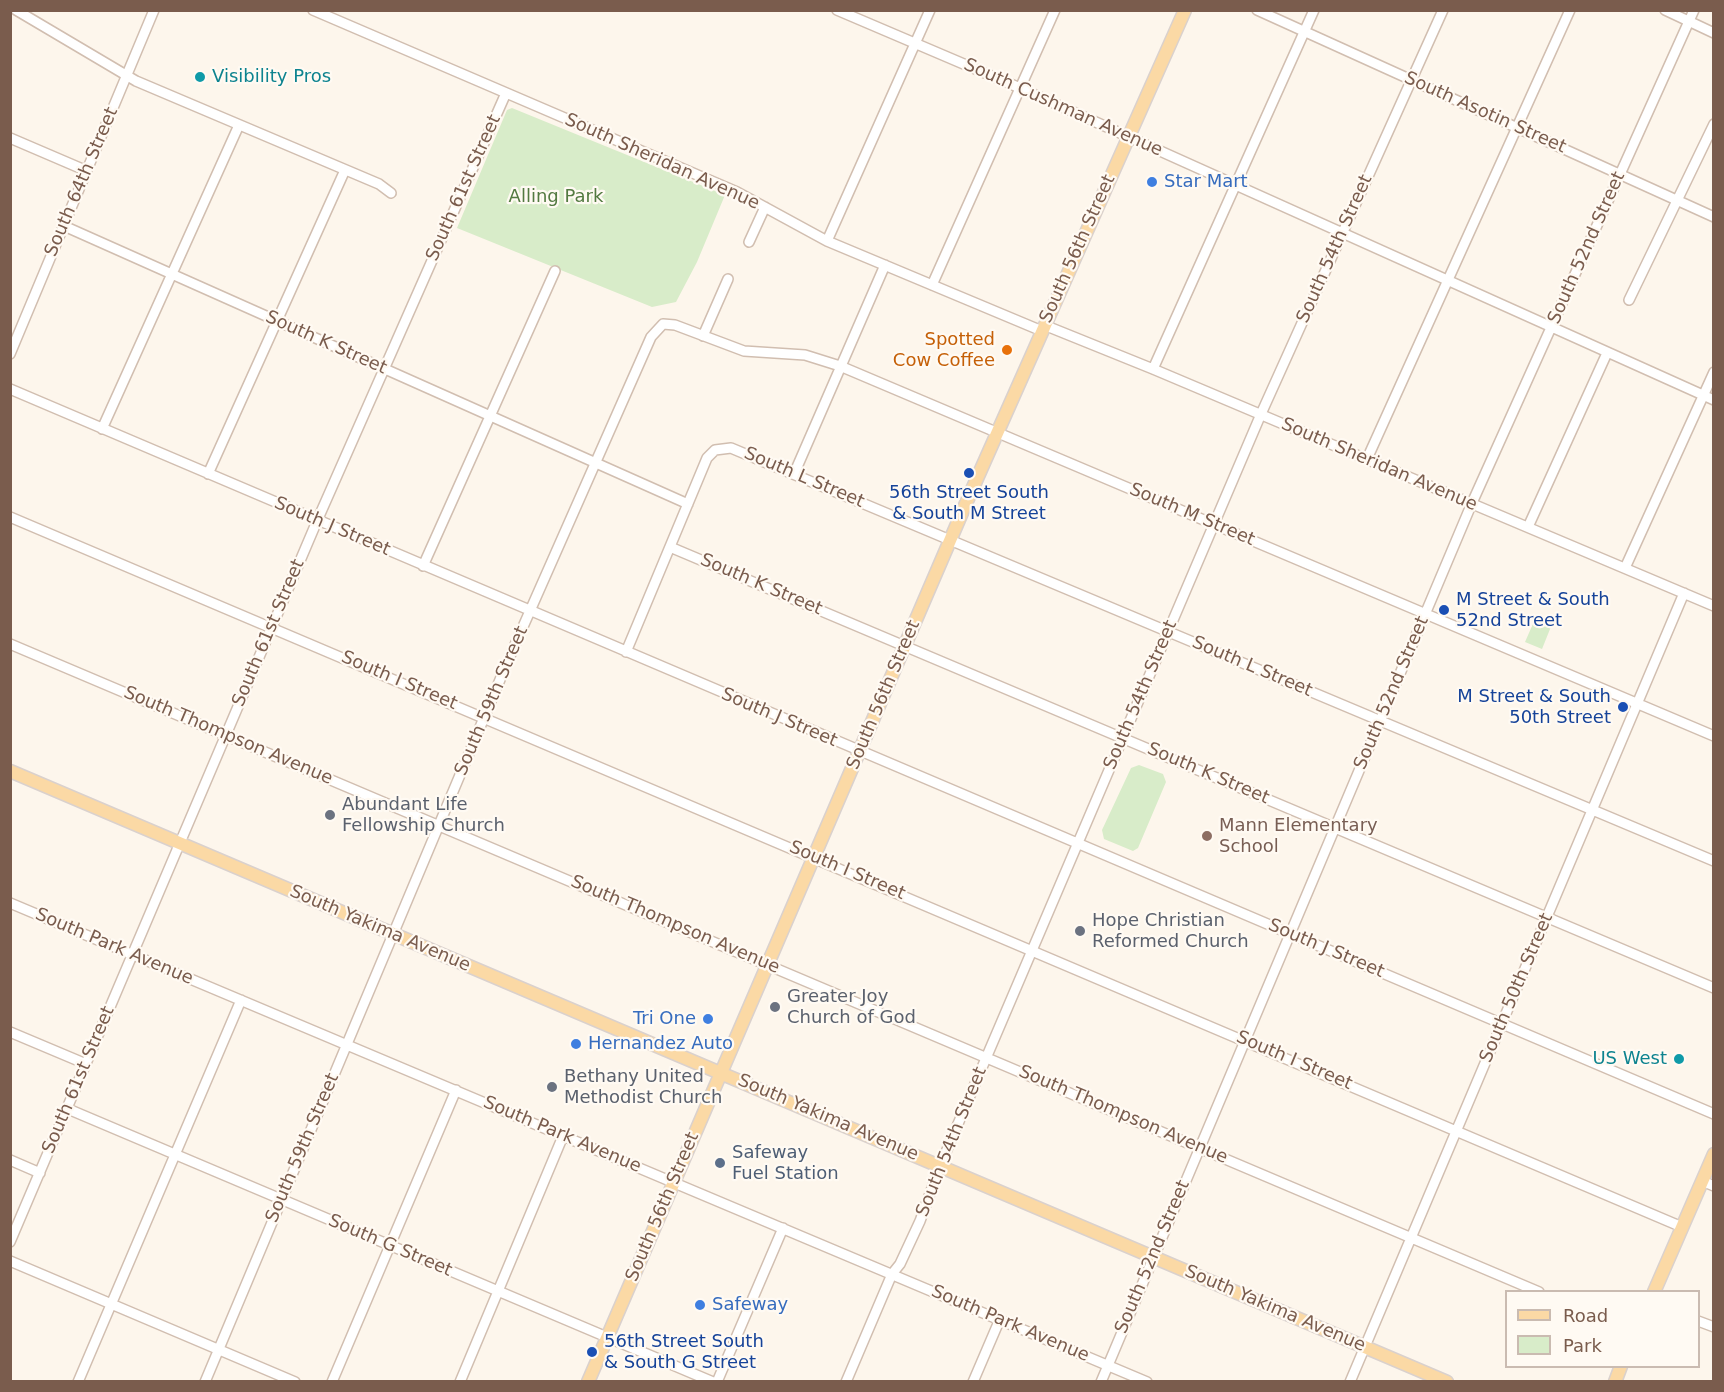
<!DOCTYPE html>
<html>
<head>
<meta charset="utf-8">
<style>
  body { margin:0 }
  #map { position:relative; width:1724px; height:1392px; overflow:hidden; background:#fdf6ec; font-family:"DejaVu Sans",sans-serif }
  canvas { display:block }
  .frame { position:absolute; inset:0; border:12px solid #7a5c4d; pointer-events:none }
  .legend { position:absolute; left:1505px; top:1290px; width:195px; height:78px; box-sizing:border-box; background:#fffaf3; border:2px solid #cabbb1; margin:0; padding:8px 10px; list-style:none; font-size:18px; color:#7a5c4d }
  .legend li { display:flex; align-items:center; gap:12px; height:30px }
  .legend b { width:30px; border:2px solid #cabbb1 }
</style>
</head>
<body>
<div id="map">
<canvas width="1724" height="1392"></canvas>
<div class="frame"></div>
<ul class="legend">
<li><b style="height:8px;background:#fbd9a5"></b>Road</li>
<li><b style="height:16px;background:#d8ecc9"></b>Park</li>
</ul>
</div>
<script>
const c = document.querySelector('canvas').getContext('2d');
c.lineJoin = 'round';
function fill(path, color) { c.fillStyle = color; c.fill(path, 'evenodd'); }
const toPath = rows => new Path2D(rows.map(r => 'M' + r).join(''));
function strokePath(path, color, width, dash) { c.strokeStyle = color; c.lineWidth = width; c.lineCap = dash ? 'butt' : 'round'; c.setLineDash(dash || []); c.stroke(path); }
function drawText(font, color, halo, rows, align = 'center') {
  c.font = font + ' "DejaVu Sans",sans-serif'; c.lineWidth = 4.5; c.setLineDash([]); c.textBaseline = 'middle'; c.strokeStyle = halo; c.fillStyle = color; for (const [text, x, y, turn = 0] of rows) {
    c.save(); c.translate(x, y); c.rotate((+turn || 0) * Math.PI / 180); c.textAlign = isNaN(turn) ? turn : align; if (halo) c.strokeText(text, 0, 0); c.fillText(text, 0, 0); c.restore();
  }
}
const green = toPath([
  [512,108,725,195,697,262,676,302,652,307,457,228,507,110],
  [1536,617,1552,624,1542,649,1525,642],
  [1139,765,1163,774,1166,782,1138,848,1133,851,1104,839,1102,830,1131,768]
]);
const minor = toPath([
  [16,10,136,81,379,184,391,193],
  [313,10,737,192,827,241,1042,331],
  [837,10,1020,88,1714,400],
  [1257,10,1714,217],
  [1665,10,1714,33],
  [10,138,87,171],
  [64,226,688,504],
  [827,241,930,10],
  [749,242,765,207],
  [932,285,1055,10],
  [1629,300,1714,124],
  [1044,325,1153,369,1714,606],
  [703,336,728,279],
  [10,354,154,10],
  [1153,369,1314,10],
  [10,389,1714,1114],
  [102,429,239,125],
  [1367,459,1570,10],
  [208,474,345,170],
  [794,474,885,265],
  [10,517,1682,1227],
  [1528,527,1607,353],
  [670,547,1714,988],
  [423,566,555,271],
  [1625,568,1714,372],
  [10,644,1539,1292],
  [626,652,707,458,715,450,731,448,1714,861],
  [10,903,1147,1382],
  [10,1032,86,1064],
  [68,1109,713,1382],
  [10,1160,40,1173],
  [1702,1181,1714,1186],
  [10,1242,317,521,506,93],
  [10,1261,295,1382],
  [1698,1321,1714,1327],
  [78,1382,241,1000],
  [205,1382,507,663,651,337,663,324,675,325,744,351,805,355,840,366,1714,736],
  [332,1382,456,1090],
  [460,1382,563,1136],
  [717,1382,783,1228],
  [846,1382,892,1274,900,1264,920,1221,940,1166,1261,414,1443,10],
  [973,1382,1000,1319],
  [1101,1382,1472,503,1694,10],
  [1350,1382,1684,593]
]);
const major = toPath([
  [10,771,1447,1382],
  [1654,1292,1714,1154],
  [588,1382,967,501,1185,10],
  [1615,1382,1621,1366]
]);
const markers = [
  [200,77,6,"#0f9aa8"],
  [1152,182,6,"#3f7fe0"],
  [1007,350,6,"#e8710a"],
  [969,473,6,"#1a4fb4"],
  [1444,610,6,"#1a4fb4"],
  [1623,707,6,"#1a4fb4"],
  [330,815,6,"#6b7280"],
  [1207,836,6,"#8d6e63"],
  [1080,931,6,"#6b7280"],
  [775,1007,6,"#6b7280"],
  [708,1019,6,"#3f7fe0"],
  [576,1044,6,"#3f7fe0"],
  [1679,1059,6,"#0f9aa8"],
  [552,1087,6,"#6b7280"],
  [720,1163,6,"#5c6f8a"],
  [700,1305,6,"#3f7fe0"],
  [592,1352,6,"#1a4fb4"]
];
const cultureNames = [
  ["Visibility Pros",212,77],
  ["US West",1667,1059,"right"]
];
const streetNames = [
  ["South Cushman Avenue",1063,108,24],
  ["South Asotin Street",1485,113,24],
  ["South Sheridan Avenue",662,162,24],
  ["South 64th Street",82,182,-67],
  ["South 61st Street",464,188,-66],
  ["South 52nd Street",1587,248,-66],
  ["South 56th Street",1078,249,-66],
  ["South 54th Street",1335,249,-66],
  ["South K Street",326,343,24],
  ["South Sheridan Avenue",1379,465,23],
  ["South L Street",804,478,23],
  ["South M Street",1192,515,23],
  ["South J Street",332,527,23],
  ["South K Street",761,585,23],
  ["South 61st Street",269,633,-67],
  ["South L Street",1252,667,23],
  ["South I Street",399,681,23],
  ["South 52nd Street",1392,693,-67],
  ["South 56th Street",884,695,-67],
  ["South 54th Street",1141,695,-67],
  ["South 59th Street",492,701,-67],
  ["South J Street",779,718,23],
  ["South Thompson Avenue",228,736,23],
  ["South K Street",1208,774,23],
  ["South I Street",847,871,23],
  ["South Thompson Avenue",675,925,23],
  ["South Yakima Avenue",380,929,23],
  ["South Park Avenue",114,947,23],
  ["South J Street",1326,949,23],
  ["South 50th Street",1517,988,-67],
  ["South I Street",1294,1061,23],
  ["South 61st Street",79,1080,-67],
  ["South Thompson Avenue",1123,1115,23],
  ["South Yakima Avenue",828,1118,23],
  ["South Park Avenue",562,1135,23],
  ["South 54th Street",952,1142,-68],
  ["South 59th Street",303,1148,-67],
  ["South 56th Street",663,1207,-67],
  ["South G Street",390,1246,23],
  ["South 52nd Street",1153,1257,-67],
  ["South Yakima Avenue",1275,1309,23],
  ["South Park Avenue",1010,1324,23]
];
const shopNames = [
  ["Star Mart",1164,182],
  ["Tri One",696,1019,"right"],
  ["Hernandez Auto",588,1044],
  ["Safeway",712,1305]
];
const parkNames = [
  ["Alling Park",556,197]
];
const foodNames = [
  ["Spotted",995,340],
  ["Cow Coffee",995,361]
];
const transitNames = [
  ["56th Street South",969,493,"center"],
  ["& South M Street",969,514,"center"],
  ["M Street & South",1456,600],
  ["52nd Street",1456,621],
  ["M Street & South",1611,697,"right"],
  ["50th Street",1611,718,"right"],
  ["56th Street South",604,1342],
  ["& South G Street",604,1363]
];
const worshipNames = [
  ["Abundant Life",342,805],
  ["Fellowship Church",342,826],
  ["Hope Christian",1092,921],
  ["Reformed Church",1092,942],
  ["Greater Joy",787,997],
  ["Church of God",787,1018],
  ["Bethany United",564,1077],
  ["Methodist Church",564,1098]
];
const educationNames = [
  ["Mann Elementary",1219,826],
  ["School",1219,847]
];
const serviceNames = [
  ["Safeway",732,1153],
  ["Fuel Station",732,1174]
];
fill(green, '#d8ecc9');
strokePath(minor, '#d1beb0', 12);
strokePath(major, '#dad1cd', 15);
strokePath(minor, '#fff', 9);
strokePath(major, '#fbd9a5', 12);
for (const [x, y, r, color] of markers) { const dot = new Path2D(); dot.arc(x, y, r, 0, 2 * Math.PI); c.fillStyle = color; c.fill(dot); strokePath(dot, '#fffaf3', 2); }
drawText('18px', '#0d838f', '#fffaf3', cultureNames, 'left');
drawText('18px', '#7a5c4d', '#fffaf3', streetNames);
drawText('18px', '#366cbe', '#fffaf3', shopNames, 'left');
drawText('18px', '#537a41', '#fffaf3', parkNames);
drawText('18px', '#c56008', '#fffaf3', foodNames, 'right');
drawText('18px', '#164399', '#fffaf3', transitNames, 'left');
drawText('18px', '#5b616d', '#fffaf3', worshipNames, 'left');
drawText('18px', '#785e54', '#fffaf3', educationNames, 'left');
drawText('18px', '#4e5e75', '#fffaf3', serviceNames, 'left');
</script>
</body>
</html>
